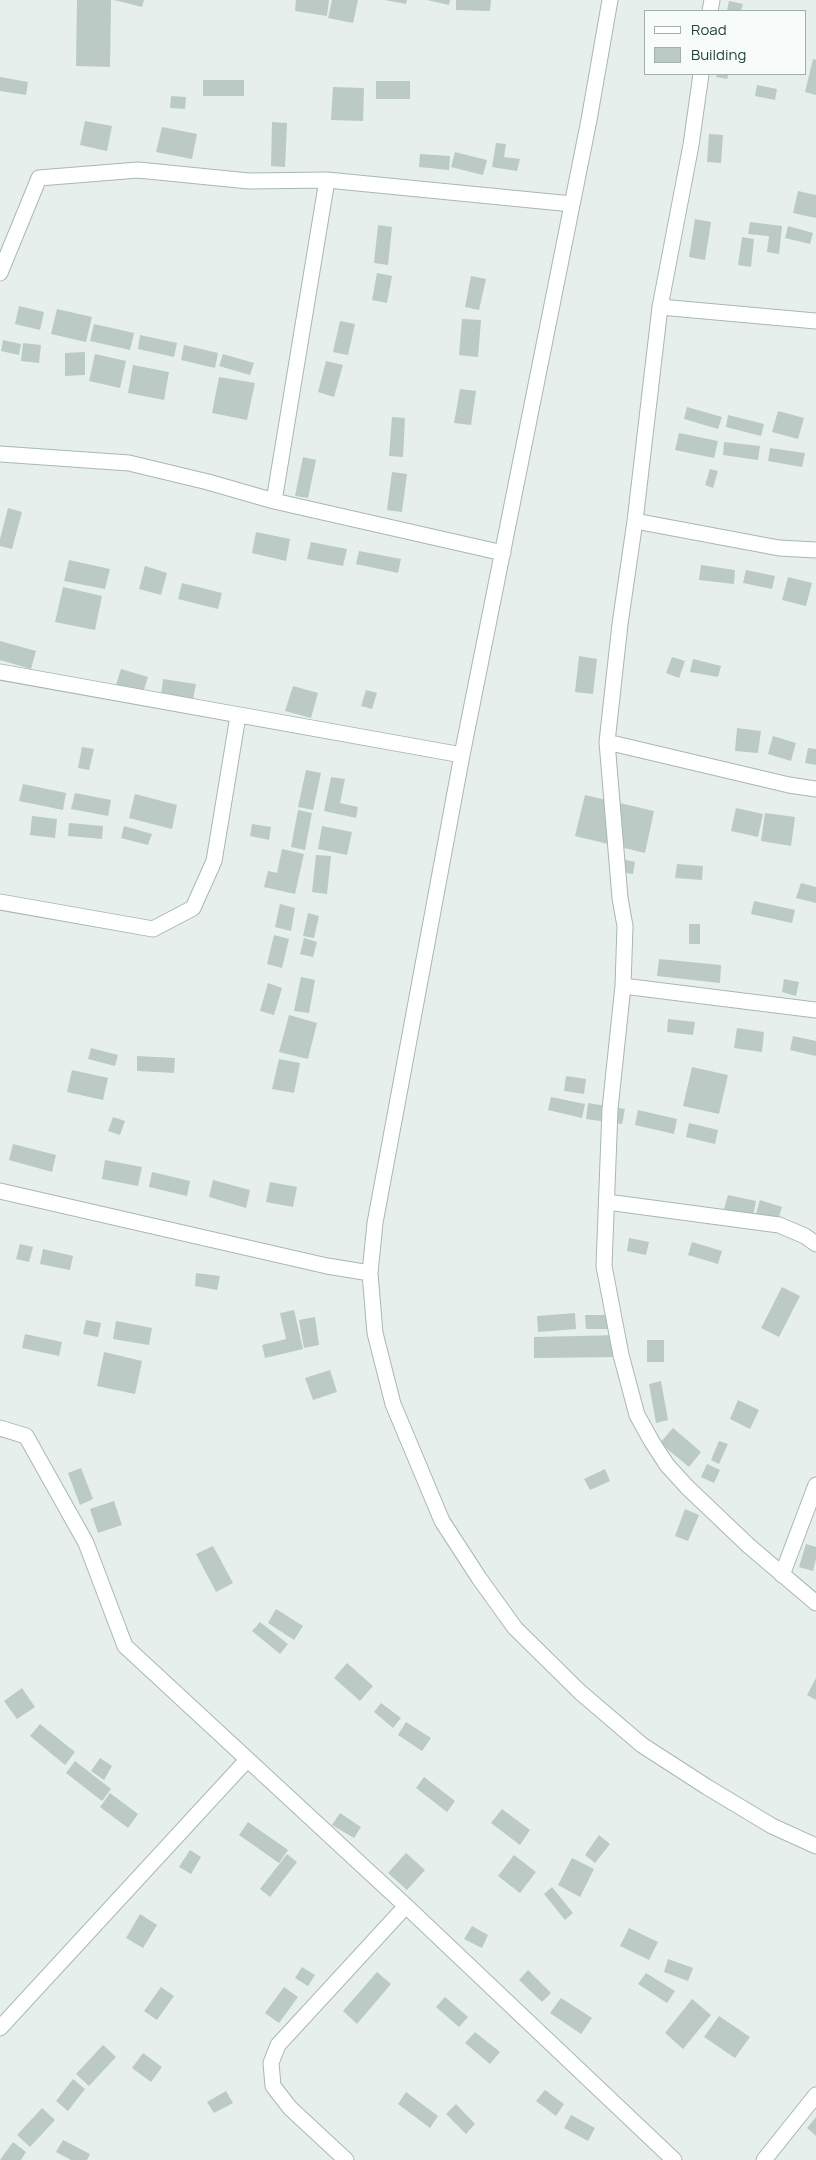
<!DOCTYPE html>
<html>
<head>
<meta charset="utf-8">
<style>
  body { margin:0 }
  #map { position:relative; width:816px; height:2160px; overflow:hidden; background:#e6efeb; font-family:Manrope,sans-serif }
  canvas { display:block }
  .legend { position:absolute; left:644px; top:10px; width:162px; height:65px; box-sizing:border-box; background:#f7fbf9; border:1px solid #a3b1ad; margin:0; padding:6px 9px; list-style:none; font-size:15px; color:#24423a }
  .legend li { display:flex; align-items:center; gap:10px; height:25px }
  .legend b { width:25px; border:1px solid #a3b1ad }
</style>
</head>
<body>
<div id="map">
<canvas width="816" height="2160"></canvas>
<ul class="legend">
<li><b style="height:6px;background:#fff"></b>Road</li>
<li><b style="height:14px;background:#bbcac4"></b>Building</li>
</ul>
</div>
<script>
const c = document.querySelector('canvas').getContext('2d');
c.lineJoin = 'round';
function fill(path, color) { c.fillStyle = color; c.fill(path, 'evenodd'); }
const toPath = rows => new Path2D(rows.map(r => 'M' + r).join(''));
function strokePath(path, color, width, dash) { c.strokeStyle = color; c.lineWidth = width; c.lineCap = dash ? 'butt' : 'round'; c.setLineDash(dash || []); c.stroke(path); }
const building = toPath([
  [77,0,111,0,110,67,76,66],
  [114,0,144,0,142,7],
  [296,0,329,0,327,16,295,11],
  [332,0,358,0,353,23,328,18],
  [385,0,407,0,406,4],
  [427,0,450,0,449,5],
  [456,0,491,0,490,11,456,10],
  [729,1,743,4,741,11,727,11],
  [813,59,816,60,816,95,805,92],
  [717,74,729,74,727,79,716,77],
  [0,77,28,82,26,95,0,91],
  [203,80,244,80,244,96,203,96],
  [376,81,410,81,410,99,376,99],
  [757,85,777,89,775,100,755,96],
  [333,87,364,88,363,121,331,120],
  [171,96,186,97,185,109,170,108],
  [85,121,112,126,107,151,80,145],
  [272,122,287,123,285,167,271,166],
  [162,127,197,134,192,159,156,152],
  [709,134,723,135,721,163,707,162],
  [496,143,506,144,504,157,520,159,517,171,492,167],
  [455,152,487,160,483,175,451,167],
  [420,154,450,156,449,170,419,167],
  [798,191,816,195,816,218,793,213],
  [695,219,711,222,705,260,689,257],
  [750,222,782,226,779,254,767,252,769,236,748,234],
  [378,225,392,227,388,265,374,263],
  [788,226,813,233,810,244,785,238],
  [742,237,754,239,751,267,738,265],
  [377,273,392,276,387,303,372,300],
  [471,276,486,279,479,310,465,307],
  [19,306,44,312,40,330,15,324],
  [57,309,92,317,86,342,51,334],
  [462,319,481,320,478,357,459,355],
  [340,321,355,324,348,355,333,352],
  [94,324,134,333,130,350,90,341],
  [140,335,177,343,174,357,138,349],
  [3,340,21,344,19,355,1,351],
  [23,343,41,345,39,363,21,361],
  [184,345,218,353,215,368,181,360],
  [85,352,85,375,65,376,65,353],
  [95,354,126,361,120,388,89,381],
  [223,354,254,363,250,375,219,366],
  [326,361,343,365,334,397,318,392],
  [133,365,169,372,164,400,128,393],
  [219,377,255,383,247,420,212,413],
  [460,389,476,391,471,425,454,423],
  [687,407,722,417,718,429,684,419],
  [778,411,804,418,798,439,772,432],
  [728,415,764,424,761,436,726,427],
  [392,417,405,418,403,457,389,456],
  [679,433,718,441,714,458,675,450],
  [724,442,760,446,758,460,723,455],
  [770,448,805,453,802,467,768,461],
  [303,457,316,460,308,498,295,496],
  [710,469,718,471,713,488,705,485],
  [392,472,407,474,402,512,387,510],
  [8,508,22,512,12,549,0,546,0,539],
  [256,532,290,539,286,561,252,553],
  [311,542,347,549,343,566,307,559],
  [359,551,401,559,398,573,356,564],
  [69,560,110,569,105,589,64,581],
  [701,565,735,570,734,584,699,580],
  [145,566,167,573,161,595,139,589],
  [746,570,775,576,772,589,743,583],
  [788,577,812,583,806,606,782,600],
  [182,583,222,593,218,609,178,599],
  [63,587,102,596,95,630,55,622],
  [0,641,36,651,31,669,0,660],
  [579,656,597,659,593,694,575,692],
  [672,657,685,661,679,678,666,673],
  [693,659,721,666,718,677,690,672],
  [121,669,148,677,143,693,116,685],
  [163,679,196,684,193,700,161,695],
  [293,686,318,693,311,718,285,711],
  [366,690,377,693,372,709,361,706],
  [737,728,761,731,758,753,735,751],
  [773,736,796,743,791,761,768,754],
  [82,747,94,749,89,770,78,768],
  [808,748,816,749,816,765,805,763],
  [306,770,321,773,313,810,298,807],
  [331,777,345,779,340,803,358,807,356,818,324,811],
  [23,784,66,793,63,810,19,801],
  [75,793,111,800,108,816,71,809],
  [135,794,177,805,172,829,129,818],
  [585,795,654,811,645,853,575,836],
  [736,808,763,814,758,837,731,831],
  [298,810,312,813,305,850,291,847],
  [765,813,795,817,791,846,761,841],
  [32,816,57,819,55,838,30,835],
  [69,823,103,826,102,839,68,836],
  [252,824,271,827,269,840,250,836],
  [124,826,152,834,148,845,121,838],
  [322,826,352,832,347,855,318,849],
  [282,849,304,854,295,894,264,887,268,871,277,873],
  [316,855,331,856,327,894,312,892],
  [618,858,635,862,633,874,615,871],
  [677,864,703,866,702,880,675,878],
  [801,883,816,887,816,903,796,898],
  [754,901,795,910,792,923,751,914],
  [280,904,295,908,291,931,275,927],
  [308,913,319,916,314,938,303,936],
  [689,924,700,924,700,944,689,944],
  [274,935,289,939,282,968,267,964],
  [304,938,317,942,313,957,300,954],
  [659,959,721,965,720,983,657,976],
  [301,977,315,980,309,1013,294,1011],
  [784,979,799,982,796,996,782,992],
  [268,983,282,988,274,1015,260,1011],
  [289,1015,317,1023,308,1059,279,1052],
  [668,1019,695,1022,693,1035,667,1032],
  [737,1028,764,1032,762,1052,734,1048],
  [793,1036,816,1041,816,1056,790,1050],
  [91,1048,118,1055,115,1066,88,1059],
  [137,1056,175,1058,174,1073,137,1071],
  [279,1059,300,1063,294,1093,272,1089],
  [692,1067,728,1075,719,1114,683,1106],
  [72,1070,108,1078,103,1100,67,1092],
  [566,1076,586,1079,584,1094,564,1091],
  [551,1097,585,1104,582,1118,548,1110],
  [588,1103,625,1109,622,1124,586,1119],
  [638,1110,677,1119,674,1134,635,1125],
  [113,1117,125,1121,120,1135,108,1131],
  [689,1123,718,1130,715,1144,686,1137],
  [13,1144,56,1155,52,1172,9,1160],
  [105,1160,142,1167,138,1186,102,1179],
  [152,1172,190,1181,187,1196,149,1187],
  [213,1180,250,1190,246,1208,209,1197],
  [270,1182,297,1187,293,1207,266,1202],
  [728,1195,756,1201,753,1216,724,1209],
  [760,1200,782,1207,778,1220,756,1214],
  [629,1238,649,1242,646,1255,627,1251],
  [692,1242,722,1251,718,1264,688,1255],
  [20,1244,33,1247,29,1262,16,1259],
  [43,1249,73,1256,70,1270,40,1264],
  [196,1273,220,1276,217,1290,195,1286],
  [782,1287,800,1296,779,1337,761,1328],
  [294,1310,303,1349,265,1358,262,1345,286,1339,280,1313],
  [575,1313,576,1329,538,1332,537,1316],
  [585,1315,619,1315,619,1329,586,1329],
  [315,1317,319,1345,304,1348,299,1320],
  [86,1320,101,1323,98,1337,83,1334],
  [116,1321,152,1328,149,1345,113,1339],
  [25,1334,62,1342,59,1356,22,1348],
  [620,1335,620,1357,534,1358,534,1337],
  [647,1340,664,1340,664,1362,647,1362],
  [104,1352,142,1361,135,1394,97,1386],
  [330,1370,337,1392,313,1400,305,1378],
  [661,1381,668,1420,656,1423,649,1384],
  [738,1400,759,1410,750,1429,730,1419],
  [673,1428,701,1452,689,1467,660,1443],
  [719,1441,728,1444,719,1464,711,1460],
  [707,1464,720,1470,714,1483,701,1477],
  [81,1468,93,1499,80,1505,68,1473],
  [605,1469,610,1481,590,1490,584,1479],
  [114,1501,122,1525,98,1533,90,1509],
  [685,1509,699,1515,688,1541,675,1536],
  [806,1544,816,1547,816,1559,813,1571,799,1567],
  [213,1546,233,1583,216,1592,196,1554],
  [276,1609,303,1626,294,1640,268,1623],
  [260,1622,288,1644,280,1654,252,1631],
  [347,1663,373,1686,360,1701,334,1678],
  [816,1678,816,1700,807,1695],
  [22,1688,35,1707,17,1719,4,1701],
  [381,1703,401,1718,393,1728,374,1712],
  [406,1722,431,1738,422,1751,398,1735],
  [40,1724,75,1752,65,1765,30,1736],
  [100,1758,112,1766,104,1780,91,1771],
  [75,1761,111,1789,102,1801,66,1773],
  [424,1777,455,1801,447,1812,416,1788],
  [110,1793,138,1814,128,1828,100,1807],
  [502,1809,530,1830,520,1845,491,1823],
  [340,1813,361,1827,354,1838,332,1825],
  [248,1822,288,1850,279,1863,239,1835],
  [599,1835,610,1844,595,1863,585,1855],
  [190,1850,201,1857,191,1874,179,1867],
  [406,1853,425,1870,407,1890,388,1873],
  [287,1854,297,1862,270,1897,260,1889],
  [514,1855,536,1872,520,1893,498,1876],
  [572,1858,594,1869,580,1897,558,1885],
  [552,1887,573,1913,565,1920,544,1894],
  [140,1914,157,1925,143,1948,126,1938],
  [472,1926,488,1935,482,1948,464,1939],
  [629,1928,658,1942,649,1960,620,1946],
  [668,1959,693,1968,688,1981,664,1972],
  [302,1967,315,1975,308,1986,295,1978],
  [528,1970,551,1993,542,2002,519,1980],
  [377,1972,391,1984,357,2024,343,2011],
  [646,1973,675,1991,667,2003,638,1984],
  [161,1987,174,1996,157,2020,144,2011],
  [284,1987,298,1997,279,2023,265,2013],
  [445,1997,468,2017,459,2027,436,2007],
  [561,1998,592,2018,581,2034,550,2013],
  [692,1999,711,2015,683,2049,665,2033],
  [719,2016,750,2037,735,2058,704,2037],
  [475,2032,500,2052,490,2064,465,2043],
  [103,2045,116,2057,89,2086,76,2074],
  [143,2053,162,2067,151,2082,132,2068],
  [73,2079,85,2089,68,2111,56,2101],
  [545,2090,564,2104,556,2116,536,2101],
  [226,2091,233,2103,214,2113,207,2102],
  [406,2092,438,2116,430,2128,398,2104],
  [456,2104,475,2124,466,2134,446,2114],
  [42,2108,55,2120,30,2147,17,2135],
  [571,2115,595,2128,588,2141,564,2128],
  [816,2117,816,2136,807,2128],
  [63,2140,90,2154,87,2160,71,2160,56,2152],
  [13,2142,26,2152,21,2160,0,2160]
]);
const minor = toPath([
  [610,0,589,120,462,755,375,1223,370,1273,375,1333,393,1404,442,1521,479,1578,515,1628,580,1692,642,1745,707,1787,772,1826,816,1846],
  [710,11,712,0],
  [701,74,691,145,660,307,635,521,620,624,607,742,620,898,625,926,623,986,610,1109,604,1266,621,1355,637,1415,652,1442,667,1465,687,1487,749,1546,816,1603],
  [0,273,39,178,138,170,249,181,327,180,572,204],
  [660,307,816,321],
  [0,454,129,463,208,482,274,501,503,553],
  [274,501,327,180],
  [635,521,779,548,816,550],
  [0,672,462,755],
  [607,742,789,785,816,789],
  [0,902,153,929,193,908,214,861,238,716],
  [623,986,816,1010],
  [0,1191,327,1266,370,1273],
  [607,1202,779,1225,805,1236,816,1244],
  [0,1428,26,1436,86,1543,125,1646,406,1906,674,2160],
  [782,1575,816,1485],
  [0,2028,247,1760],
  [346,2160,290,2108,273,2086,271,2063,278,2045,406,1906],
  [764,2160,816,2095]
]);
fill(building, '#bbcac4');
strokePath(minor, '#a8b8b2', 17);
strokePath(minor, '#fff', 15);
</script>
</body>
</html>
